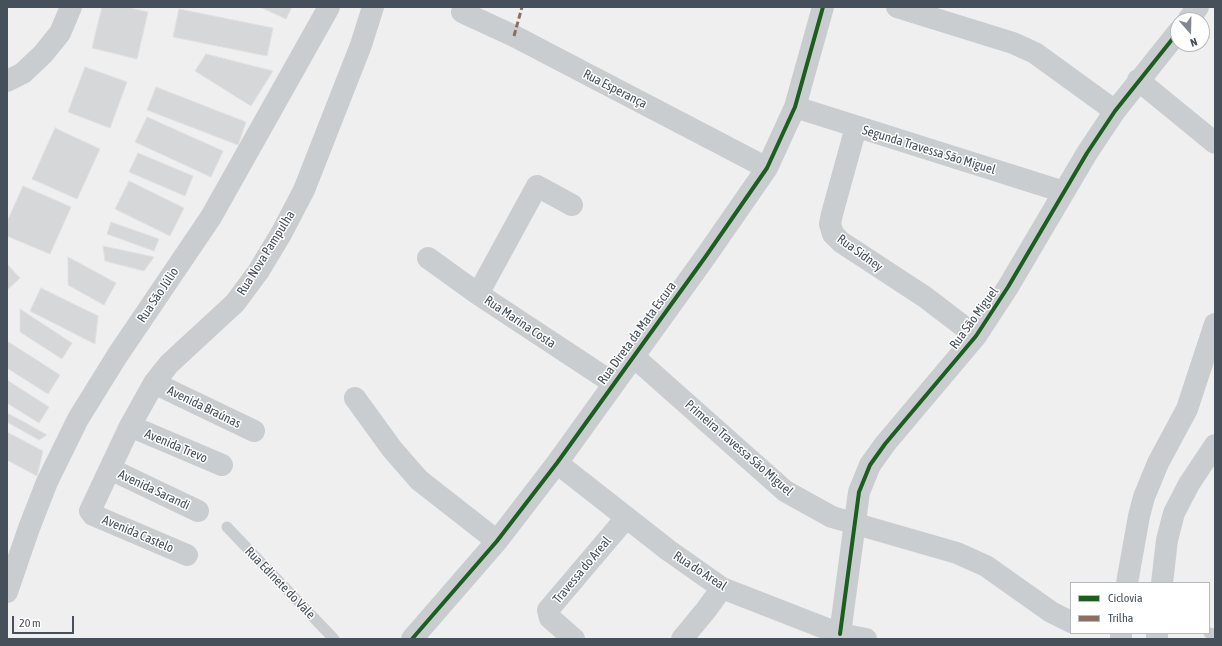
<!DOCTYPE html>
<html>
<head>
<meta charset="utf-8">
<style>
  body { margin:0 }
  #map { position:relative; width:1222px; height:646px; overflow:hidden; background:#efefef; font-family:"Asap Condensed",sans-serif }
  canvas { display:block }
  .frame { position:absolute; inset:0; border:8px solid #46505b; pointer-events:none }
  .legend { position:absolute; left:1070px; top:582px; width:140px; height:52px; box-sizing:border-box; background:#fff; border:1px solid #b5b9bd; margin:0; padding:5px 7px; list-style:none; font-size:12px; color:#46505b }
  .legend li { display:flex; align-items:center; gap:8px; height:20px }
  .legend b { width:20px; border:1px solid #b5b9bd }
  .north { position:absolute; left:1170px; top:12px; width:40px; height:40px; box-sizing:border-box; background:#fff; border:1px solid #b5b9bd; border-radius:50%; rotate:160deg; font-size:11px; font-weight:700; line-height:16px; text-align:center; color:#46505b }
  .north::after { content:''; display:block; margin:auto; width:14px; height:18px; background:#81888f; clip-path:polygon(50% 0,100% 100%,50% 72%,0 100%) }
  .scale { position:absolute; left:12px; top:616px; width:62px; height:18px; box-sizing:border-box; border:2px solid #46505b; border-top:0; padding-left:5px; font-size:12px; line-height:14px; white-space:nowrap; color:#46505b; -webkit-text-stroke:3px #fff; paint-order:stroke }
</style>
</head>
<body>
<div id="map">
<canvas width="1222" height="646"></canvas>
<div class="frame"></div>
<ul class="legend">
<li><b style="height:5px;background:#1b5e20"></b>Ciclovia</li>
<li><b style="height:5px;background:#8d6e63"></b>Trilha</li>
</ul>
<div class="north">N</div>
<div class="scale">20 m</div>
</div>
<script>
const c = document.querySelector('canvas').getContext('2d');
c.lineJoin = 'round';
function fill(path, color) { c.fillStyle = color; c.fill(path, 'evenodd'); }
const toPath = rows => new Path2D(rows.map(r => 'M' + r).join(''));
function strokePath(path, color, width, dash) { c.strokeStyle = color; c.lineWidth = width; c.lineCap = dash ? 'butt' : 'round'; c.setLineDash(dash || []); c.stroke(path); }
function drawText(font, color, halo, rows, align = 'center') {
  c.font = font + ' "Asap Condensed",sans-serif'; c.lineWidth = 3; c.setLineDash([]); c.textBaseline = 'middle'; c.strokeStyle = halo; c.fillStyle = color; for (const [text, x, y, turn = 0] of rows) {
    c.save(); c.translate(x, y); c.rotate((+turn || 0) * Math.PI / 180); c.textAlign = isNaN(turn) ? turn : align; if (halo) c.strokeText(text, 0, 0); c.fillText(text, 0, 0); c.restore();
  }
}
const building = toPath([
  [102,7,126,7,148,12,137,59,92,48,102,7],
  [260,7,292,7,286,19,260,7],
  [179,9,273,28,267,56,173,37,179,9],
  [206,54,273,71,251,106,195,71,206,54],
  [85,67,127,82,110,128,68,112,85,67],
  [156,87,246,122,238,145,147,110,156,87],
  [147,117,223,151,211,177,135,142,147,117],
  [55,128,100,149,77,199,32,179,55,128],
  [138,153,193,176,185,196,129,172,138,153],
  [129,181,184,208,170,236,115,209,129,181],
  [23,186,71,207,50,254,7,236,7,222,23,186],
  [111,222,159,239,154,251,107,234,111,222],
  [103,246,154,257,144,271,105,261,103,246],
  [68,257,116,283,104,305,68,285,68,257],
  [7,264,20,278,7,290,7,264],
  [41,288,98,316,95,344,30,311,41,288],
  [20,309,72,343,62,359,20,332,20,309],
  [7,341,60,375,48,394,7,368,7,341],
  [7,380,49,407,39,423,7,403,7,380],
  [7,413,24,422,47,435,39,440,7,422,7,413],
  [7,432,43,451,37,476,7,460,7,432]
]);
const service = toPath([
  [227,527,334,639],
  [1209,633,1215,634]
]);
const minor = toPath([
  [897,7,1013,43,1035,53,1115,111],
  [462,12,514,36,767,168],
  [1188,20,1198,7],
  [1138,80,1215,143],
  [7,81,23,73,43,54,60,33,71,7],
  [795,107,1064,192],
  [856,127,832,214,830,224,833,234,841,242,925,297,976,336],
  [428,258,478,294,613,383],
  [478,294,537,186,572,205],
  [633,356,785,491,832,517,957,553,986,566,1051,612,1071,622],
  [154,383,254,431],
  [355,398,392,449,419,480,497,541],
  [130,426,222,465],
  [557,463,668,550,722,588,840,634,866,639],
  [110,469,198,511],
  [187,555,93,515,90,511,130,426,154,383,169,364,235,303,258,272,281,234,304,190,361,45,373,7],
  [1127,583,1139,516,1144,497,1158,463,1187,409,1215,324],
  [1162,583,1167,540,1174,513,1189,484,1215,445],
  [7,592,29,528,47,482,78,419,117,356,211,217,329,7],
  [840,634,859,492,870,465,885,444,976,336,1008,287,1087,153,1115,111,1178,32],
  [412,639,497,541,557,463,706,256,767,168,795,107,823,7],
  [574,639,550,618,548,610,626,518],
  [682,639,706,610,722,588],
  [1121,639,1121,633],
  [1157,639,1157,633]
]);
const quiet = toPath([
  [514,36,522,7]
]);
const cycleway = toPath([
  [840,634,859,492,870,465,885,444,976,336,1008,287,1087,153,1115,111,1178,32],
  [412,639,497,541,557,463,706,256,767,168,795,107,823,7]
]);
const streetNames = [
  ["Rua Esperança",615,89,27],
  ["Segunda Travessa São Miguel",929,150,17],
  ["Rua Nova Pampulha",266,253,-58],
  ["Rua Sidney",860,253,36],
  ["Rua São Júlio",158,295,-56],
  ["Rua São Miguel",974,318,-54],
  ["Rua Marina Costa",520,322,34],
  ["Rua Direta da Mata Escura",637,333,-54],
  ["Avenida Braúnas",204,407,26],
  ["Avenida Trevo",176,446,23],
  ["Primeira Travessa São Miguel",739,448,41],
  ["Avenida Sarandi",154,490,25],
  ["Avenida Castelo",138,534,23],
  ["Travessa do Areal",582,570,-50],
  ["Rua do Areal",700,571,33],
  ["Rua Edinete do Vale",280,583,46]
];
fill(building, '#d6d7d9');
strokePath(building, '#e0e0e1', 1);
strokePath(service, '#cacdd0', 11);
strokePath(minor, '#cacdd0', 22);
strokePath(quiet, '#8d6e63', 3, [6, 3]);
strokePath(cycleway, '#1b5e20', 4);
drawText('13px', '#46505b', '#fff', streetNames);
</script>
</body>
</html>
